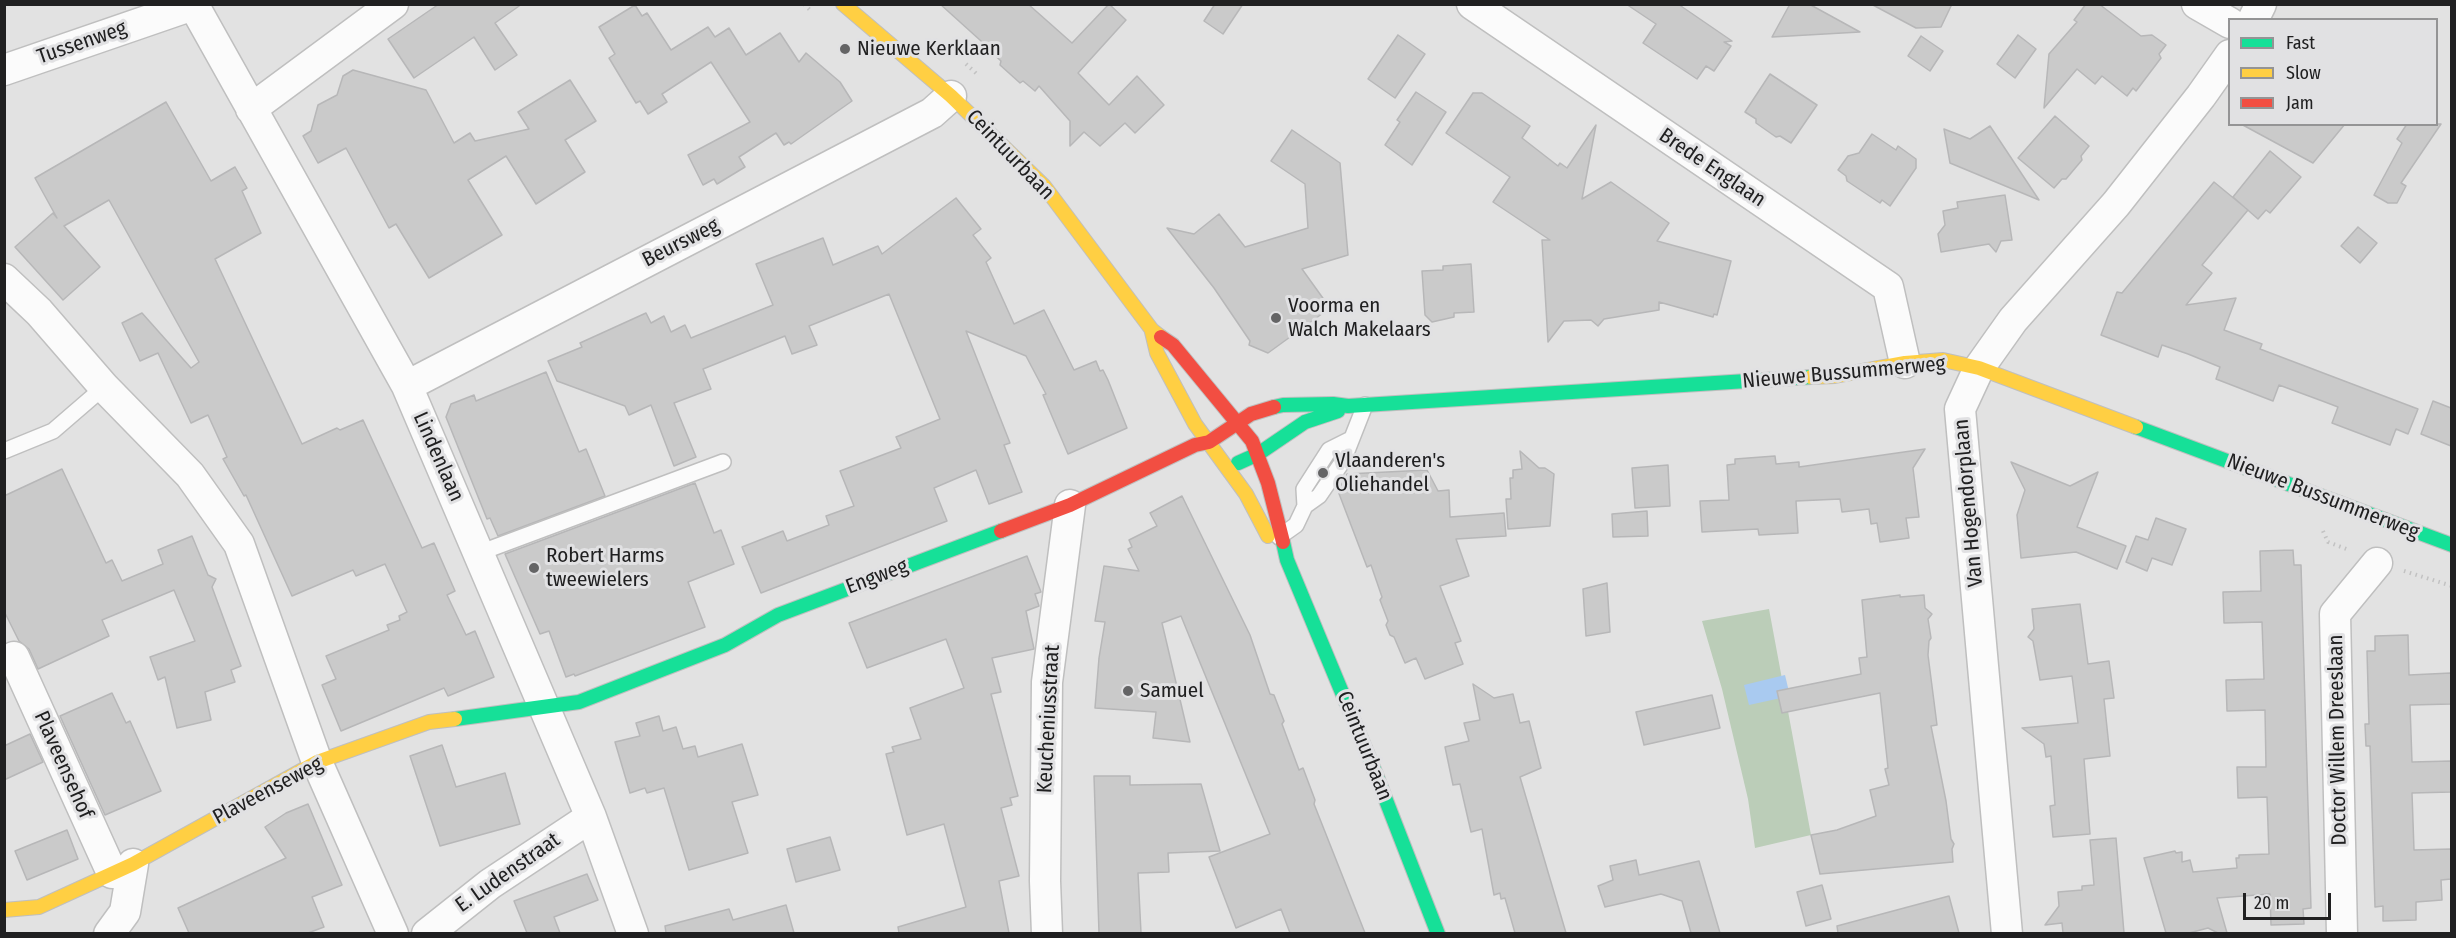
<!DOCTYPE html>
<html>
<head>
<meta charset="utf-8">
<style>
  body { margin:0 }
  #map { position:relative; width:2456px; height:938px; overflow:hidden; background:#e2e2e2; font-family:"Fira Sans Condensed",sans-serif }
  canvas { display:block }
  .frame { position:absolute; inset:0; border:6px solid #202021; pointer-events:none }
  .legend { position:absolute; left:2228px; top:18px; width:210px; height:108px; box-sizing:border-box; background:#e1e1e3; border:2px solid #949495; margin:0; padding:8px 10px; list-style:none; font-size:18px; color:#202021 }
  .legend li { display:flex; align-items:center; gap:12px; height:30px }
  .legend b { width:30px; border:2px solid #949495 }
  .scale { position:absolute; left:2243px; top:893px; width:88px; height:27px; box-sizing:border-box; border:3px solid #202021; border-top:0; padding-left:8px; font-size:18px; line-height:21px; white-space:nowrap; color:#202021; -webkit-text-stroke:4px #e1e1e3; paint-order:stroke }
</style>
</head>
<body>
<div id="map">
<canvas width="2456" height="938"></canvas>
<div class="frame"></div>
<ul class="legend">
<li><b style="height:8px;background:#16e098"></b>Fast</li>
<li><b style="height:8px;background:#ffcf43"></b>Slow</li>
<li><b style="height:8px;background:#f24e42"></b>Jam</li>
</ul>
<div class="scale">20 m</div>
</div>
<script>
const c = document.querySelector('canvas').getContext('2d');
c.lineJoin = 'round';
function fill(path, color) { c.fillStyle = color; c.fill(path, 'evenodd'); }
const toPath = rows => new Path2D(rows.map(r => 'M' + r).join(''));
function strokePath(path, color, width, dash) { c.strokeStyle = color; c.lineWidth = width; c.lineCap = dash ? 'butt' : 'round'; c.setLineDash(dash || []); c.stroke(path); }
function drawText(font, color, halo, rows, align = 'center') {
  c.font = font + ' "Fira Sans Condensed",sans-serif'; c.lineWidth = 6; c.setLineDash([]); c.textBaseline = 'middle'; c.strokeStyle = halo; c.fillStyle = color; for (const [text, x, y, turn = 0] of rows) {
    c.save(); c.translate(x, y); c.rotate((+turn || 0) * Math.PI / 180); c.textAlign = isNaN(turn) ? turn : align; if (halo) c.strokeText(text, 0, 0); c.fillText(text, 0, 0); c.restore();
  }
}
const green = toPath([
  [1769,609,1811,835,1755,848,1748,799,1722,689,1702,621]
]);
const water = toPath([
  [1785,675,1790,696,1749,705,1744,685]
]);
const building = toPath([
  [439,4,522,4,495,23,517,55,495,70,474,37,414,78,388,39,439,4],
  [940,4,1028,4,1072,43,1109,4,1126,20,1078,73,1109,105,1137,76,1164,105,1135,133,1125,123,1100,146,1084,132,1070,146,1070,121,1039,86,1035,91,1023,81,1020,83,1000,65,1001,61,990,51,991,50,940,4],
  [1215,4,1243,4,1223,34,1204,21,1215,4],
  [1626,4,1678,4,1732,41,1724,42,1731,46,1714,71,1706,66,1697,79,1643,43,1656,24,1626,4],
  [1790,4,1809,4,1860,32,1772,37,1790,4],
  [1871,4,1952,4,1941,27,1916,28,1871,4],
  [2086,4,2099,4,2141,36,2152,35,2166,45,2159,54,2161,58,2136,91,2133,88,2127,96,2102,76,2095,84,2077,69,2044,108,2049,54,2077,22,2074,20,2086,4],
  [635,5,642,16,647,13,671,50,708,27,715,37,729,28,746,55,780,33,799,62,806,53,840,82,852,101,791,144,789,142,784,145,776,133,739,157,745,167,717,184,714,179,703,185,688,155,750,122,711,62,662,94,667,102,648,114,640,101,636,103,609,58,615,54,599,27,635,5],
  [1398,35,1425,54,1395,98,1368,79,1398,35],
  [2018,35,2036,49,2015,78,1997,64,2018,35],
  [1921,36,1943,51,1930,71,1908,56,1921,36],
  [353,70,426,90,454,143,470,133,475,141,529,129,518,112,570,80,596,121,565,140,585,172,536,204,506,156,468,180,502,235,429,278,396,224,389,228,346,148,318,163,303,136,311,131,318,105,337,95,343,76,353,70],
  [1770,74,1817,105,1791,143,1780,136,1776,137,1756,123,1756,119,1745,112,1770,74],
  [1416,92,1446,112,1412,165,1385,145,1400,122,1397,120,1416,92],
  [1473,93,1482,93,1530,126,1522,138,1558,166,1560,163,1567,168,1596,125,1582,199,1611,182,1669,223,1657,241,1731,261,1717,315,1714,314,1713,317,1659,302,1659,310,1604,319,1598,326,1591,320,1564,321,1548,342,1542,240,1550,240,1493,202,1510,177,1446,133,1473,93],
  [166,102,211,181,235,167,247,188,242,191,261,233,215,259,302,444,337,428,340,430,363,420,422,548,434,543,455,591,447,595,466,635,475,631,494,677,448,696,444,688,341,731,322,685,336,679,326,656,389,630,387,625,400,620,399,616,407,612,385,564,356,576,353,570,292,596,246,495,244,496,223,459,227,457,208,415,191,423,158,353,140,361,122,323,142,313,191,368,199,362,109,200,64,226,100,267,63,300,15,247,53,213,57,218,35,178,166,102],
  [2055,116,2089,146,2081,156,2082,160,2066,179,2062,179,2054,188,2018,158,2055,116],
  [2241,124,2345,124,2313,163,2241,124],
  [2407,124,2441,124,2401,183,2406,186,2397,203,2388,203,2374,195,2402,143,2397,139,2407,124],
  [1990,126,2039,200,1950,163,1944,129,1970,139,1990,126],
  [1292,130,1340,163,1348,255,1302,269,1330,308,1268,353,1249,345,1250,341,1214,288,1167,228,1194,234,1219,214,1245,247,1308,228,1305,184,1271,161,1292,130],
  [1872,134,1896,150,1898,146,1916,159,1916,168,1890,206,1882,200,1880,203,1847,181,1846,176,1838,170,1848,156,1859,153,1872,134],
  [2270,151,2301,177,2270,213,2266,210,2258,219,2233,197,2270,151],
  [2214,182,2248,210,2202,265,2212,273,2186,305,2236,298,2224,330,2262,344,2260,349,2418,409,2408,434,2396,429,2390,445,2332,423,2338,407,2325,402,2279,385,2273,401,2216,379,2220,367,2188,354,2162,345,2158,357,2101,335,2117,292,2122,293,2214,182],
  [2005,195,2012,240,2001,241,1996,252,1989,244,1941,252,1938,234,1945,225,1943,211,1958,208,1957,202,2005,195],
  [956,198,981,229,973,235,991,258,986,262,1014,324,1044,310,1074,370,1096,361,1100,371,1103,370,1108,380,1127,428,1068,454,1043,395,1046,394,1026,356,966,331,1010,443,1004,445,1022,492,989,504,976,470,934,488,947,521,761,593,742,547,783,531,787,541,829,525,826,516,854,506,840,471,901,448,896,437,940,419,889,294,809,326,817,345,792,354,785,336,703,369,711,389,674,403,696,457,674,466,651,405,629,415,625,406,557,381,548,361,582,347,580,343,646,313,651,323,664,316,671,332,685,325,691,338,773,305,756,264,823,238,833,265,878,246,882,254,956,198],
  [2358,227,2377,243,2360,263,2341,246,2358,227],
  [1471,264,1474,312,1454,313,1454,317,1432,322,1425,315,1422,271,1443,270,1443,266,1471,264],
  [546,372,579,452,586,449,605,496,498,536,490,518,487,519,446,417,451,404,474,395,476,401,546,372],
  [2433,401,2451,408,2451,446,2421,434,2433,401],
  [1925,449,1913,468,1919,517,1906,518,1909,538,1880,542,1877,523,1871,524,1869,509,1842,512,1840,499,1796,501,1798,533,1759,535,1758,529,1702,532,1700,501,1729,500,1727,465,1735,464,1735,459,1775,456,1776,464,1799,462,1799,467,1925,449],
  [1520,451,1539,468,1545,468,1554,474,1550,526,1508,529,1506,499,1511,499,1510,478,1513,478,1513,470,1522,469,1520,451],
  [2011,462,2070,486,2098,472,2077,527,2126,546,2117,569,2076,552,2021,558,2017,515,2025,490,2011,462],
  [1668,465,1670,506,1635,508,1632,468,1668,465],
  [62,469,106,563,112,560,122,581,163,564,158,550,192,536,208,575,216,579,212,587,241,666,231,670,235,682,205,692,211,720,177,728,165,677,158,680,150,657,195,641,174,590,102,620,109,636,38,669,29,649,19,641,4,611,4,496,62,469],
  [1427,470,1438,491,1449,490,1450,517,1504,513,1506,536,1456,539,1469,576,1440,586,1461,641,1455,643,1463,664,1425,679,1416,658,1405,663,1394,637,1390,635,1386,625,1388,621,1380,600,1382,597,1371,565,1367,567,1338,491,1347,474,1427,470],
  [695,483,714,533,721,530,734,564,688,582,705,627,575,676,574,674,566,677,549,631,540,634,505,554,695,483],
  [1182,496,1250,635,1270,694,1274,695,1284,721,1282,724,1299,770,1303,768,1315,800,1314,804,1365,933,1290,933,1281,909,1236,928,1209,857,1270,834,1181,616,1162,623,1190,742,1153,738,1156,712,1095,708,1099,658,1105,622,1095,621,1104,566,1139,571,1128,549,1132,547,1129,540,1157,526,1150,513,1182,496],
  [1647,511,1648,536,1613,537,1612,514,1647,511],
  [2156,518,2186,529,2172,565,2152,558,2147,571,2126,562,2136,536,2148,540,2156,518],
  [2293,550,2294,565,2301,565,2311,908,2303,909,2304,924,2271,925,2270,894,2217,898,2227,933,2218,933,2208,928,2189,933,2166,933,2144,858,2175,851,2176,853,2182,852,2182,862,2190,860,2193,872,2237,868,2236,858,2239,858,2239,855,2269,854,2267,797,2238,798,2237,767,2266,767,2265,710,2227,711,2226,680,2264,679,2262,622,2224,623,2223,592,2261,591,2260,551,2293,550],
  [1027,556,1041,592,1035,594,1039,606,1026,611,1034,649,992,658,1001,692,991,694,1018,796,1010,798,1012,805,1001,808,1019,876,999,881,1009,933,899,933,898,927,966,907,944,824,907,835,886,754,894,752,892,747,921,739,910,708,964,688,946,639,867,668,849,623,1027,556],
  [1607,583,1610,632,1586,636,1583,589,1607,583],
  [1900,595,1900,597,1924,595,1925,608,1932,614,1928,619,1931,638,1929,641,1928,655,1937,725,1931,726,1946,801,1951,839,1954,844,1952,849,1953,862,1820,874,1811,835,1837,830,1876,816,1870,790,1889,785,1885,769,1888,768,1880,693,1782,713,1777,691,1861,674,1859,658,1867,657,1862,600,1900,595],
  [2080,604,2088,664,2109,661,2114,698,2104,699,2110,756,2084,759,2090,834,2053,837,2050,806,2055,805,2051,756,2046,757,2044,744,2022,728,2078,723,2072,676,2040,680,2033,641,2028,637,2034,629,2032,609,2080,604],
  [2408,635,2409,675,2451,673,2451,704,2410,705,2412,762,2451,761,2451,792,2412,793,2414,850,2451,849,2451,879,2441,880,2442,900,2416,902,2416,920,2383,921,2383,906,2375,907,2370,746,2366,746,2365,724,2369,724,2367,651,2375,651,2375,636,2408,635],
  [1473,684,1494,698,1513,694,1520,723,1529,721,1541,768,1520,777,1566,933,1515,933,1505,898,1501,899,1500,893,1494,895,1482,829,1471,832,1460,784,1453,785,1445,747,1469,741,1464,723,1480,720,1473,684],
  [112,693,126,723,130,721,161,791,105,815,60,716,112,693],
  [1712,695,1720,728,1644,745,1636,712,1712,695],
  [659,716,663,731,676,727,683,749,695,746,698,757,742,744,758,795,732,802,748,853,689,870,664,788,647,793,645,788,630,793,615,742,640,736,636,723,659,716],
  [30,734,43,762,4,780,4,746,30,734],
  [442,745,456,787,505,773,520,824,440,846,410,756,442,745],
  [1094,776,1130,776,1130,785,1201,784,1220,851,1168,853,1169,872,1138,873,1141,933,1099,933,1094,776],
  [308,804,342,885,312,897,324,927,308,933,189,933,178,908,286,858,265,827,286,813,308,804],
  [67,830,78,859,27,880,15,851,67,830],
  [830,837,840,870,796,882,787,849,830,837],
  [2116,838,2124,933,2063,933,2062,923,2045,925,2059,906,2058,892,2082,890,2082,886,2094,885,2090,840,2116,838],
  [1636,860,1639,875,1699,861,1720,933,1691,933,1682,901,1661,894,1605,907,1598,886,1613,880,1610,866,1636,860],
  [587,874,598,900,554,917,560,933,527,933,514,901,587,874],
  [1822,885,1831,919,1806,926,1797,892,1822,885],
  [1949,896,1959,933,1838,933,1837,926,1949,896],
  [786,905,794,933,666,933,665,926,729,909,733,920,786,905]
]);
const path = toPath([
  [804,4,812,12],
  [966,64,978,75],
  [2323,531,2328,542,2349,550],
  [2404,571,2452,586]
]);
const lane = toPath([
  [4,451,53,431,104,387],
  [1305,506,1304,489,1329,450,1351,439],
  [1279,537,1296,525,1305,506,1319,496,1343,461,1365,405],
  [479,553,723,462]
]);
const street = toPath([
  [193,4,407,386,591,817,633,934],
  [1472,4,1888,287,1905,363],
  [2197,4,2230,23],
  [2253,20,2261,4],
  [4,70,193,5],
  [251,109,393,4],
  [4,279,39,312,104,387,190,475,239,544,317,762,393,934],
  [407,386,932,113,951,96],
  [14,657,112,873],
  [109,934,125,912,133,864],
  [427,934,490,884,591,817],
  [1047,934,1045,881,1047,682,1070,505],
  [2007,934,1960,409,1979,368,2013,320,2116,204,2201,96,2230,55],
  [2342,934,2335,614,2377,563]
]);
const fast = toPath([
  [1274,407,1283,405,1333,404,1348,406,1811,377],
  [2136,427,2452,545],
  [1238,463,1258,454,1305,422,1338,411],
  [1283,542,1287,560,1375,772,1438,934],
  [455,719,579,702,725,645,778,615,1001,531]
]);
const slow = toPath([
  [843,4,951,96,1044,186,1152,330,1161,337],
  [1152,332,1157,353,1195,424,1246,494,1268,536],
  [1811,377,1835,376,1905,363,1943,360,1979,368,2136,427],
  [4,910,39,907,133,864,317,762,429,722,455,719]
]);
const jam = toPath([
  [1161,337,1173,345,1252,441,1268,483,1283,542],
  [1001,531,1070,505,1195,445,1209,442,1251,414,1274,407]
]);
const markers = [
  [845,49,6,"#646465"],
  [1276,318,6,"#646465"],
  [1323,473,6,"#646465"],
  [534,568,6,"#646465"],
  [1128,691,6,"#646465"]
];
const streetNames = [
  ["Tussenweg",82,43,-19],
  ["Ceintuurbaan",1010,155,46],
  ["Brede Englaan",1712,168,34],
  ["Beursweg",681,243,-27],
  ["Nieuwe Bussummerweg",1844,373,-5],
  ["Lindenlaan",438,457,66],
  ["Nieuwe Bussummerweg",2323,497,21],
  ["Van Hogendorplaan",1969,503,-95],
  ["Engweg",877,577,-21],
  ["Keucheniusstraat",1049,719,-87],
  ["Doctor Willem Dreeslaan",2338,740,-91],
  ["Ceintuurbaan",1364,746,68],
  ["Plaveensehof",63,765,66],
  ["Plaveenseweg",268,791,-28],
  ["E. Ludenstraat",508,873,-35]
];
const poiNames = [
  ["Nieuwe Kerklaan",857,49],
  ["Voorma en",1288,306],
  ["Walch Makelaars",1288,330],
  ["Vlaanderen's",1335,461],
  ["Oliehandel",1335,485],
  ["Robert Harms",546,556],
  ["tweewielers",546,580],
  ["Samuel",1140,691]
];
fill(green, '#bbcdb8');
fill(water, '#a9caf0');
fill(building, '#cacaca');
strokePath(building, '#b7b7b8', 1.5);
strokePath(lane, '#bfbfbf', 18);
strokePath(street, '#bfbfbf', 33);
strokePath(fast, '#bfbfbf', 16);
strokePath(slow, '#bfbfbf', 16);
strokePath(jam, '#bfbfbf', 16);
strokePath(path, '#c2c2c2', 4, [1.5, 4.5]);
strokePath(lane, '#fbfbfb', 15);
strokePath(street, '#fbfbfb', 30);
strokePath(fast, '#16e098', 14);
strokePath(slow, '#ffcf43', 14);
strokePath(jam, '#f24e42', 14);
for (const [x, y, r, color] of markers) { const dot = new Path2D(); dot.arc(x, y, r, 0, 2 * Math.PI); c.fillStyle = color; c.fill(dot); strokePath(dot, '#e1e1e3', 2); }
drawText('21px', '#202021', '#e1e1e3', streetNames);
drawText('21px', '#202021', '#e1e1e3', poiNames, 'left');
</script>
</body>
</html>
